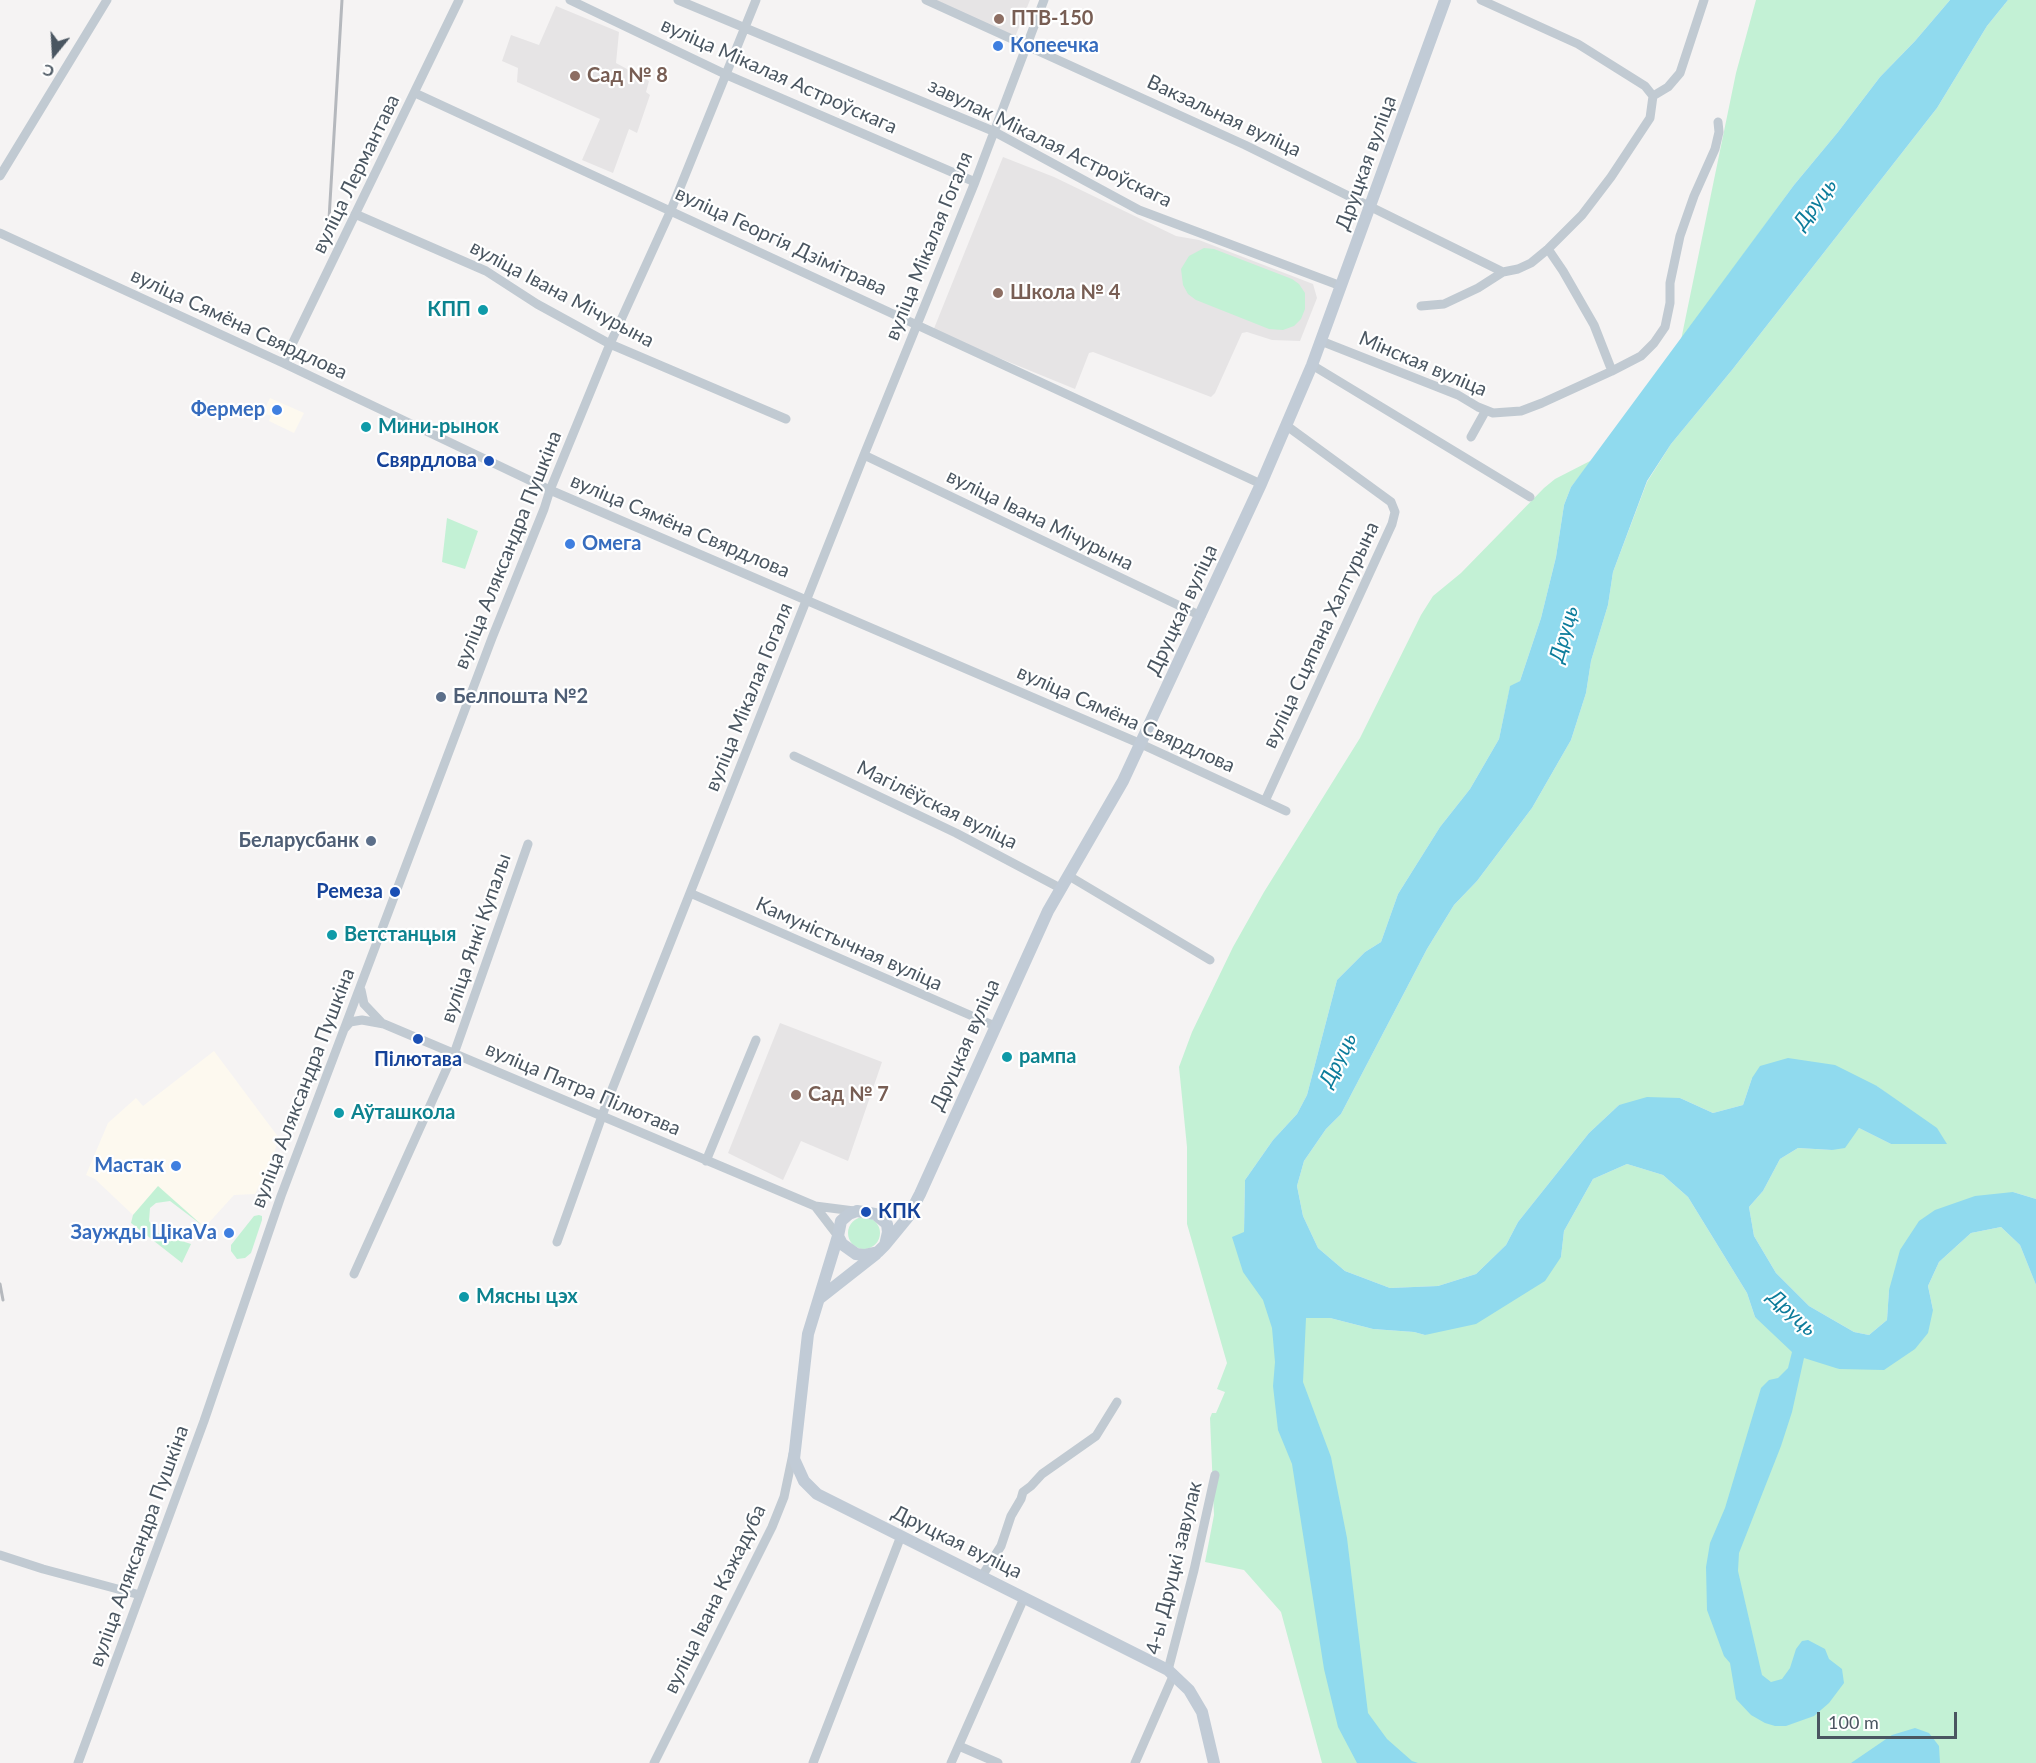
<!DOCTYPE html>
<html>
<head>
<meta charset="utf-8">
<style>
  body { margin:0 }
  #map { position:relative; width:2036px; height:1763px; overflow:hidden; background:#f5f3f3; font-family:Lato,sans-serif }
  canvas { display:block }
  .north { position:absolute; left:24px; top:24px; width:60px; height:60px; -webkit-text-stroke:4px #fff; paint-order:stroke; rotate:198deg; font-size:16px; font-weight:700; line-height:24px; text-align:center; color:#4a5661 }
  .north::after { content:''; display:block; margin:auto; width:21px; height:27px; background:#4a5661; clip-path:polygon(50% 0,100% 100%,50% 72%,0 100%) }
  .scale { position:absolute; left:1817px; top:1712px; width:140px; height:27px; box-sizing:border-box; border:3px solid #4a5661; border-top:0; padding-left:8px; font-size:18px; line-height:21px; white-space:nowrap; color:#4a5661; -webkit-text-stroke:4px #fff; paint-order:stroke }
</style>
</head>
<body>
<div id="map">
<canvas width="2036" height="1763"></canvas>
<div class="north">С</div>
<div class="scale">100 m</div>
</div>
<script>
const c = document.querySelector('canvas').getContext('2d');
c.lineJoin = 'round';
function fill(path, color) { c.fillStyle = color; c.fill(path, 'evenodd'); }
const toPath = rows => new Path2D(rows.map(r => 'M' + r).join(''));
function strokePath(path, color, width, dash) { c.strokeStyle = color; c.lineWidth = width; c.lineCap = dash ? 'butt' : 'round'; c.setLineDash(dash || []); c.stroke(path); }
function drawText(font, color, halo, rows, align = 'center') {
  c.font = font + ' Lato,sans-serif'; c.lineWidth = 4.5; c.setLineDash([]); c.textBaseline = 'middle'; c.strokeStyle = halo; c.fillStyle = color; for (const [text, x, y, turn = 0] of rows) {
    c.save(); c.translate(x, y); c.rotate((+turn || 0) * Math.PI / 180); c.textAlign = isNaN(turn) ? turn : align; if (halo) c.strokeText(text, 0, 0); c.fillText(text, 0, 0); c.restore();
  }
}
const commercial = toPath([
  [270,398,304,413,294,433,269,421,271,416,263,413],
  [214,1051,279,1138,271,1162,255,1194,234,1195,204,1228,159,1187,133,1215,95,1179,86,1175,108,1123,136,1098,143,1106]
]);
const education = toPath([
  [936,0,1030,0,1015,37],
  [556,6,619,32,616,63,649,81,646,92,650,95,637,133,629,129,613,173,582,160,600,119,517,82,518,68,502,61,511,35,539,45],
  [1003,157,1054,177,1176,236,1199,240,1313,284,1317,298,1300,341,1272,340,1247,332,1242,333,1215,393,1211,397,1093,352,1089,353,1075,389,933,331],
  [780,1023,882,1062,848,1161,801,1141,783,1180,728,1153]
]);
const green = toPath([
  [1756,0,1950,0,1915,41,1880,77,1838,132,1794,185,1681,340,1736,73],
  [2008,0,2036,0,2036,1199,2013,1192,1889,1290,1887,1320,1869,1335,1854,1332,1809,1306,1776,1273,1754,1236,1749,1207,1763,1191,1780,1159,1798,1148,1832,1150,1859,1128,1891,1144,1946,1144,1903,1106,1877,1086,1752,1078,1743,1105,1713,1113,1680,1098,1619,1105,1589,1133,1518,1222,1506,1245,1476,1274,1438,1286,1390,1288,1345,1271,1318,1248,1303,1216,1297,1186,1304,1161,1326,1129,1341,1114,1427,949,1454,905,1477,881,1532,808,1571,740,1586,693,1591,661,1608,605,1613,572,1647,482,1671,444,1732,370,1937,108,1987,26],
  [1204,248,1214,249,1292,279,1299,284,1305,293,1305,309,1301,319,1294,326,1283,330,1269,329,1196,300,1188,294,1183,285,1181,269,1189,256],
  [1592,460,1571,487,1564,505,1556,557,1541,618,1520,681,1510,687,1499,739,1470,789,1440,827,1398,894,1381,942,1365,952,1337,980,1307,1095,1297,1114,1273,1140,1245,1180,1244,1232,1306,1318,1330,1318,1373,1329,1414,1332,1425,1335,1561,1257,1564,1231,1593,1179,1627,1164,1663,1175,1688,1197,1747,1293,1755,1317,1839,1369,1933,1310,1928,1286,1939,1262,1971,1233,2001,1227,2020,1245,2036,1285,2036,1763,1322,1763,1281,1612,1244,1570,1205,1562,1214,1515,1210,1418,1212,1413,1216,1413,1225,1392,1217,1389,1227,1363,1187,1224,1187,1147,1179,1067,1192,1032,1233,947,1264,892,1360,738,1421,615,1433,596,1461,573,1544,488,1555,479],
  [447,518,478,531,465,569,442,562],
  [158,1186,203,1226,170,1201,156,1203,150,1208,149,1221,157,1233,191,1244,182,1263,131,1223,133,1215],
  [259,1215,262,1216,262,1220,251,1253,245,1258,237,1259,231,1251,231,1245,254,1216],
  '848 1233a16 16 0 1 1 32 0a16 16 0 1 1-32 0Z'
]);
const water = toPath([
  [1950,0,2008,0,1987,26,1937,108,1732,370,1671,444,1647,481,1613,572,1608,605,1591,661,1586,693,1571,740,1532,808,1477,881,1454,905,1427,949,1341,1114,1326,1129,1304,1161,1297,1186,1303,1216,1318,1248,1345,1271,1390,1288,1438,1286,1476,1274,1506,1245,1518,1222,1589,1133,1619,1105,1647,1097,1680,1098,1713,1113,1743,1105,1752,1078,1760,1066,1788,1058,1835,1065,1877,1086,1937,1128,1947,1144,1891,1144,1859,1128,1845,1148,1832,1150,1798,1148,1780,1159,1763,1191,1749,1207,1754,1236,1776,1273,1809,1306,1854,1332,1869,1335,1887,1320,1889,1290,1900,1250,1919,1221,1935,1210,1975,1196,2013,1192,2036,1199,2036,1285,2020,1245,2001,1227,1971,1233,1939,1262,1928,1286,1933,1310,1928,1333,1915,1349,1884,1370,1839,1369,1804,1358,1792,1412,1781,1446,1739,1553,1738,1571,1762,1675,1771,1682,1782,1679,1790,1668,1796,1649,1802,1641,1808,1640,1825,1649,1829,1659,1842,1669,1844,1683,1829,1703,1814,1716,1786,1726,1775,1726,1765,1723,1751,1715,1736,1699,1730,1663,1724,1656,1707,1610,1706,1567,1710,1543,1725,1508,1761,1388,1769,1380,1778,1378,1788,1368,1792,1352,1755,1317,1747,1293,1688,1197,1663,1175,1627,1164,1593,1179,1564,1231,1561,1257,1545,1281,1476,1324,1425,1335,1414,1332,1373,1329,1330,1318,1306,1318,1303,1382,1331,1457,1347,1538,1368,1713,1387,1739,1412,1761,1418,1763,1357,1763,1338,1727,1324,1669,1292,1464,1278,1430,1273,1386,1275,1362,1272,1328,1263,1300,1243,1272,1232,1237,1244,1232,1245,1180,1273,1140,1297,1114,1307,1095,1337,980,1365,952,1381,942,1398,894,1440,827,1470,789,1499,739,1510,686,1520,681,1541,618,1556,557,1564,505,1571,487,1794,185,1838,132,1880,77,1915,41],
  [1915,1728,1929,1733,1939,1746,1940,1763,1851,1763,1892,1735]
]);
const minor = toPath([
  [570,0,727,75,975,182],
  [678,0,993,131,1139,210,1341,286],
  [926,0,1245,145,1503,272],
  [1481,0,1578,44,1645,86,1653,96],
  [415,93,1261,484],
  [0,176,107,0],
  [355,214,486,271,537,304,610,344,786,419],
  [0,233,283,363,550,490,1141,744,1286,811],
  [1421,306,1444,304,1478,288,1503,272,1518,269,1531,263,1548,249,1582,215,1611,177,1650,118,1653,96,1668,87,1680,73,1704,0],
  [1321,341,1458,395,1478,407,1493,413,1521,411,1542,403,1612,371,1594,325,1563,271,1548,249],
  [283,363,459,0],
  [1312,365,1530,497],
  [1612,371,1641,356,1654,343,1665,327,1670,303,1670,283,1680,236,1694,196,1715,149,1719,132,1718,122],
  [1471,437,1486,410],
  [864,455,1201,616],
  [794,756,956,833,1062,889],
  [1265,801,1392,524,1395,512,1391,502,1287,426],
  [1069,876,1210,960],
  [690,893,995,1026],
  [361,990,364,1004,382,1023],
  [345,1028,350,1022,362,1020,384,1024,815,1206,854,1211],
  [706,1161,756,1040],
  [815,1206,838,1236],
  [557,1242,607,1102,864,455,975,182,1044,0],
  [354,1274,456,1048,528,844],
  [0,1555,43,1569,140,1595],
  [982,1576,1001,1546,1011,1516,1021,1499,1023,1492,1031,1486,1042,1474,1096,1436,1117,1402],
  [1168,1670,1194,1570,1215,1475],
  [959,1746,998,1763],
  [78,1763,204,1421,281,1196,492,638,544,509,550,490,610,344,671,210,756,0],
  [654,1763,772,1527,784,1497,793,1454],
  [813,1763,901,1536],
  [951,1763,1024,1598],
  [1135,1763,1174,1674]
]);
const secondary = toPath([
  [857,1211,875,1214,887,1224,888,1232,885,1245,878,1252,864,1255,856,1254,842,1244,838,1236,841,1221,849,1214,857,1211],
  [838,1236,808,1334,794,1459,804,1481,817,1494,1168,1670,1189,1690,1202,1712,1214,1763],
  [885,1245,908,1217,920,1194,1048,911,1123,781,1261,484,1312,365,1445,0],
  [820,1298,876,1254]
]);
const rail = toPath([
  [328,236,342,0],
  [0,1284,3,1300]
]);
const markers = [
  [999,19,6,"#8d6e63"],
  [998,46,6,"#3f7fe0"],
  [575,76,6,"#8d6e63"],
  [998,293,6,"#8d6e63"],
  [483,310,6,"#0f9aa8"],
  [277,410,6,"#3f7fe0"],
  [366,427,6,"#0f9aa8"],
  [489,461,6,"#1a4fb4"],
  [570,544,6,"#3f7fe0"],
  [441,697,6,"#5c6f8a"],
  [371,841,6,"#5c6f8a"],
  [395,892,6,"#1a4fb4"],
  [332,935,6,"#0f9aa8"],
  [418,1039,6,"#1a4fb4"],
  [1007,1057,6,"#0f9aa8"],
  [796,1095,6,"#8d6e63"],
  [339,1113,6,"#0f9aa8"],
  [176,1166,6,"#3f7fe0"],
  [866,1212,6,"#1a4fb4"],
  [229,1233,6,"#3f7fe0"],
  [464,1297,6,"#0f9aa8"]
];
const educationNames = [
  ["ПТВ-150",1011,19],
  ["Сад № 8",587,76],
  ["Школа № 4",1010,293],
  ["Сад № 7",808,1095]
];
const shopNames = [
  ["Копеечка",1010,46,"left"],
  ["Фермер",265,410],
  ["Омега",582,544,"left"],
  ["Мастак",164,1166],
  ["Заужды ЦікаVа",217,1233]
];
const streetNames = [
  ["вуліца Мікалая Астроўскага",779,76,24],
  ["Вакзальная вуліца",1224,116,25],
  ["завулак Мікалая Астроўскага",1050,143,26],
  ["Друцкая вуліца",1366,163,-70],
  ["вуліца Лермантава",356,174,-64],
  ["вуліца Георгія Дзімітрава",781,241,25],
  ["вуліца Мікалая Гогаля",929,246,-68],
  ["вуліца Івана Мічурына",562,294,28],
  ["вуліца Сямёна Свярдлова",239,324,25],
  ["Мінская вуліца",1423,364,23],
  ["вуліца Івана Мічурына",1040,520,26],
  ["вуліца Сямёна Свярдлова",680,526,23],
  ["вуліца Аляксандра Пушкіна",508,550,-68],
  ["Друцкая вуліца",1182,610,-65],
  ["вуліца Сцяпана Халтурына",1321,635,-65],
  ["вуліца Мікалая Гогаля",749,697,-68],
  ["вуліца Сямёна Свярдлова",1126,719,24],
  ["Магілёўская вуліца",937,805,26],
  ["вуліца Янкі Купалы",476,938,-71],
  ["Камуністычная вуліца",849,944,24],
  ["Друцкая вуліца",965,1045,-66],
  ["вуліца Аляксандра Пушкіна",303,1088,-69],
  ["вуліца Пятра Пілютава",583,1089,23],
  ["Друцкая вуліца",957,1542,26],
  ["вуліца Аляксандра Пушкіна",139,1546,-70],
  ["4-ы Друцкі завулак",1174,1568,-76],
  ["вуліца Івана Кажадуба",715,1599,-64]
];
const cultureNames = [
  ["КПП",471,310,"right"],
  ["Мини-рынок",378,427],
  ["Ветстанцыя",344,935],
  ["рампа",1019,1057],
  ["Аўташкола",351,1113],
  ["Мясны цэх",476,1297]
];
const transitNames = [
  ["Свярдлова",477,461],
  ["Ремеза",383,892],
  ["Пілютава",418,1060,"center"],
  ["КПК",878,1212,"left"]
];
const serviceNames = [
  ["Белпошта №2",453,697],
  ["Беларусбанк",359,841,"right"]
];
const waterNames = [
  ["Друць",1815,204,-53],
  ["Друць",1564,634,-74],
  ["Друць",1338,1060,-63],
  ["Друць",1792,1313,43]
];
fill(commercial, '#fdf9ef');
fill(education, '#e6e4e5');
fill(green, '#c3f1d5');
fill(water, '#90daee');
strokePath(minor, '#c1cad2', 9);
strokePath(secondary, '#c1cbd6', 12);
strokePath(rail, '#b5b8bd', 3);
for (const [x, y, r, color] of markers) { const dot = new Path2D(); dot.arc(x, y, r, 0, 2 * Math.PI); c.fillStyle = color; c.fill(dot); strokePath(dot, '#fff', 2); }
drawText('bold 20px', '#785e54', '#fff', educationNames, 'left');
drawText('bold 20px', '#366cbe', '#fff', shopNames, 'right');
drawText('20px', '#4a5661', '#fff', streetNames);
drawText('bold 20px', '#0d838f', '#fff', cultureNames, 'left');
drawText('bold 20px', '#164399', '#fff', transitNames, 'right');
drawText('bold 20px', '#4e5e75', '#fff', serviceNames, 'left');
drawText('italic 21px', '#0c7c9b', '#fff', waterNames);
</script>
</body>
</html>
